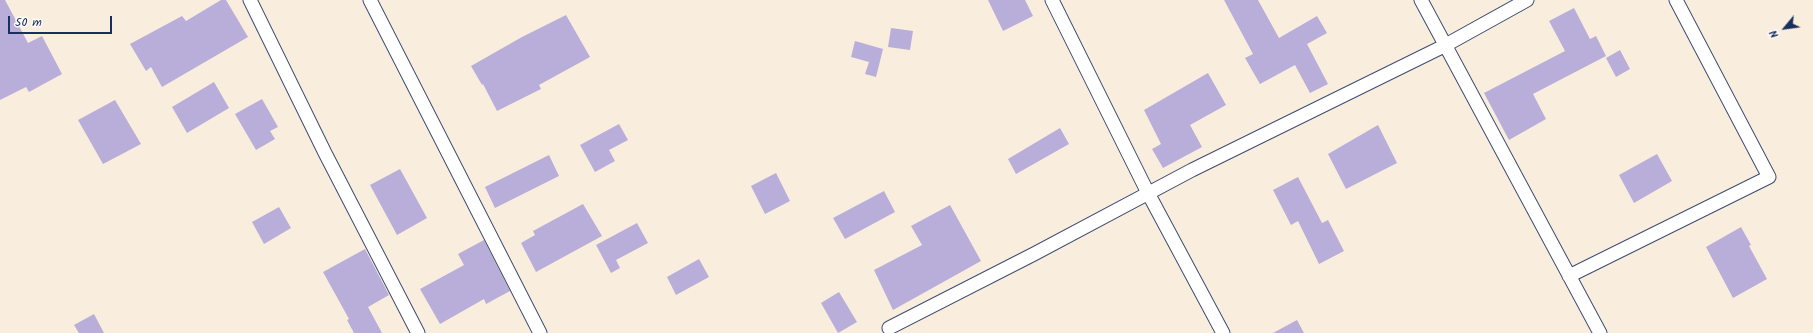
<!DOCTYPE html>
<html>
<head>
<meta charset="utf-8">
<style>
  body { margin:0 }
  #map { position:relative; width:1813px; height:333px; overflow:hidden; background:#f9eede; font-family:Kalam,sans-serif }
  canvas { display:block }
  .north { position:absolute; left:1765px; top:8px; width:40px; height:40px; -webkit-text-stroke:3px #fdfcf7; paint-order:stroke; rotate:241deg; font-size:11px; font-weight:700; line-height:16px; text-align:center; color:#1b2f5e }
  .north::after { content:''; display:block; margin:auto; width:14px; height:18px; background:#1b2f5e; clip-path:polygon(50% 0,100% 100%,50% 72%,0 100%) }
  .scale { position:absolute; left:8px; top:16px; width:104px; height:18px; box-sizing:border-box; border:2px solid #1b2f5e; border-top:0; padding-left:5px; font-size:12px; line-height:14px; white-space:nowrap; color:#1b2f5e; -webkit-text-stroke:3px #fdfcf7; paint-order:stroke }
</style>
</head>
<body>
<div id="map">
<canvas width="1813" height="333"></canvas>
<div class="north">N</div>
<div class="scale">50 m</div>
</div>
<script>
const c = document.querySelector('canvas').getContext('2d');
c.lineJoin = 'round';
function fill(path, color) { c.fillStyle = color; c.fill(path, 'evenodd'); }
const toPath = rows => new Path2D(rows.map(r => 'M' + r).join(''));
function strokePath(path, color, width, dash) { c.strokeStyle = color; c.lineWidth = width; c.lineCap = dash ? 'butt' : 'round'; c.setLineDash(dash || []); c.stroke(path); }
const building = toPath([
  [0,0,5,0,28,43,42,36,62,74,29,92,26,87,0,100],
  [221,0,226,0,248,37,162,87,151,67,146,71,130,44,182,16,186,21],
  [988,0,1025,0,1033,16,1003,31],
  [1224,0,1258,0,1279,38,1317,16,1327,33,1307,44,1328,84,1310,93,1295,65,1260,84,1245,58,1253,54],
  [1574,8,1590,39,1596,36,1606,56,1533,94,1546,119,1509,140,1484,93,1565,51,1549,21],
  [566,15,590,57,539,85,541,89,497,111,483,84,482,85,471,66,522,37],
  [891,28,913,31,910,50,888,47],
  [855,41,883,49,876,77,865,74,869,62,851,57],
  [1620,50,1630,69,1616,77,1606,58],
  [1208,73,1226,105,1190,125,1202,147,1163,168,1152,149,1161,144,1144,110],
  [214,82,229,108,187,133,172,107],
  [262,99,278,127,270,131,275,139,256,150,235,114],
  [115,100,141,144,103,164,78,120],
  [619,124,628,140,609,150,615,161,595,172,580,145],
  [1378,125,1397,163,1346,189,1328,154],
  [1060,128,1069,144,1016,174,1008,159],
  [1657,154,1672,181,1634,203,1619,175],
  [549,155,559,176,495,208,485,187],
  [400,169,427,218,397,235,370,185],
  [776,173,790,201,765,214,751,186],
  [1298,177,1322,223,1328,220,1344,251,1319,264,1298,221,1291,225,1273,190],
  [884,191,895,212,845,239,833,218],
  [583,204,602,236,536,272,521,243,535,235,533,231],
  [950,205,981,261,893,310,874,270,922,245,911,226],
  [279,207,291,228,264,244,252,222],
  [637,223,648,243,616,260,620,268,611,273,596,245],
  [1741,227,1751,245,1749,246,1767,279,1733,298,1706,247],
  [484,240,510,291,486,304,484,299,440,324,420,289,464,265,458,254],
  [365,249,389,295,368,307,382,333,354,333,347,320,349,319,323,272],
  [699,259,709,277,676,295,667,277],
  [839,292,857,322,838,333,821,303],
  [94,314,104,333,79,333,74,325],
  [1297,320,1304,333,1273,333]
]);
const street = toPath([
  [250,0,325,153,418,333],
  [370,0,540,333],
  [1052,0,1148,193,1223,333],
  [1421,0,1600,333],
  [1569,276,1769,177,1676,0],
  [889,328,1034,254,1192,170,1444,46,1527,0]
]);
fill(building, '#b9add9');
strokePath(street, '#3c4c71', 15);
strokePath(street, '#fff', 13);
</script>
</body>
</html>
